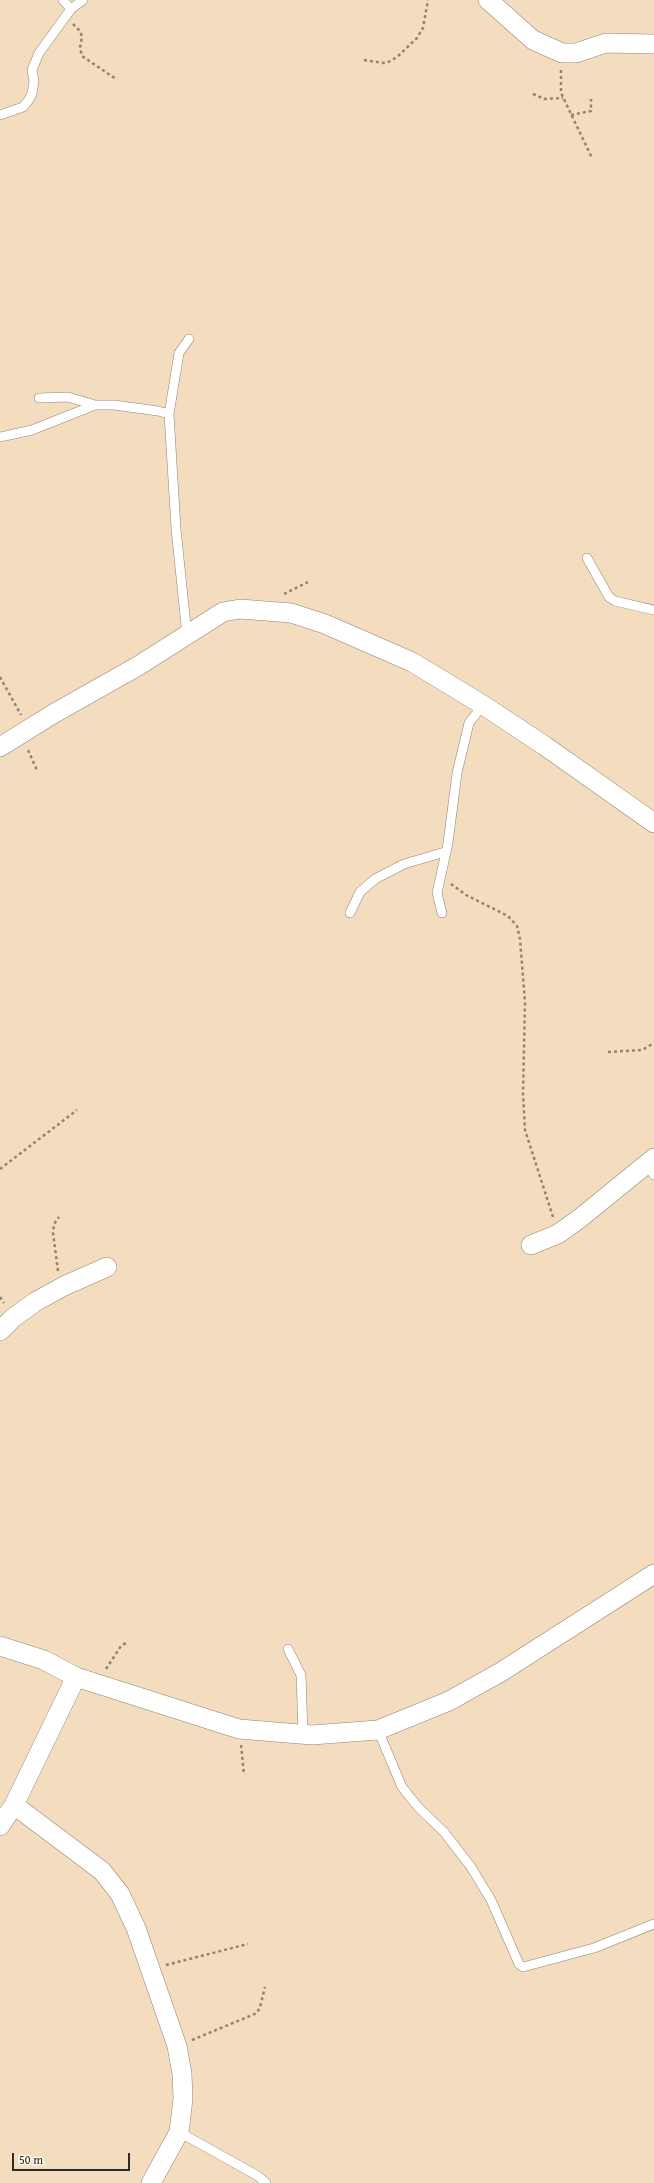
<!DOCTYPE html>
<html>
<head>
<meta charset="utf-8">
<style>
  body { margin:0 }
  #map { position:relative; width:654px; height:2183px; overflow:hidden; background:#f4dcbe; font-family:"Gentium Book Plus",serif }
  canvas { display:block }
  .scale { position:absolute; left:12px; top:2153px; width:118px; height:18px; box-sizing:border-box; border:2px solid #2b2b2b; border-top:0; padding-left:5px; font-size:12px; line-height:14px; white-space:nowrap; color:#2b2b2b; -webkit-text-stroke:3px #fbf7ec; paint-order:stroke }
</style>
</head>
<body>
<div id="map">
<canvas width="654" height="2183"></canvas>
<div class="scale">50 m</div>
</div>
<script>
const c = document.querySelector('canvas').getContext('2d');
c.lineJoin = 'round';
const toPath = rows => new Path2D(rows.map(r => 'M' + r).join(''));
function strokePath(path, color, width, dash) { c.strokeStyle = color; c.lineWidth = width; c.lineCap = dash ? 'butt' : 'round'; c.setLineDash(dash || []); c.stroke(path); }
const path = toPath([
  [73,24,80,31,82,37,80,48,82,56,116,79],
  [364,60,383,63,391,61,398,56,417,38,423,28,428,0],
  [561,70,561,93,592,158],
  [533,94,544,99,563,98],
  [571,115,591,111,591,99],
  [284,594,308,582],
  [0,677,21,715],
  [28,750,37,770],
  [451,884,466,895,508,916,517,926,520,939,525,1002,523,1094,525,1130,553,1217],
  [608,1052,642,1050,654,1043],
  [0,1169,77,1110],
  [58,1271,53,1233,54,1224,59,1217],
  [0,1297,4,1303],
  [106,1669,121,1646,126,1643],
  [241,1745,244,1775],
  [166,1965,248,1944],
  [192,2040,257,2013,260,2007,265,1987]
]);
const service = toPath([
  [63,0,71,9],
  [0,115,23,107,28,101,32,94,34,81,32,70,39,53,71,9,83,0],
  [39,398,68,397,95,405],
  [169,414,179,353,189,339],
  [0,437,32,430,95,405,114,405,158,411,169,414,176,529,187,635],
  [587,558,609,597,615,601,654,610],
  [350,913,360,892,375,879,404,864,445,852],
  [442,913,437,893,448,843,457,773,469,723,483,705],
  [646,1164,654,1175],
  [288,1649,301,1675,303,1734],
  [378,1730,402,1787,418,1807,444,1832,471,1867,491,1900,519,1964,523,1967,594,1948,654,1924],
  [179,2132,258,2176,266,2183]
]);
const minor = toPath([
  [488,0,533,40,562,53,576,53,606,43,654,44],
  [0,747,53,714,138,666,223,612,240,609,291,613,325,624,412,662,483,705,545,746,654,823],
  [531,1245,558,1234,579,1219,654,1158],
  [0,1331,13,1318,35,1302,64,1286,107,1267],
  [0,1646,44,1660,76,1677,239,1729,312,1735,378,1730,449,1701,501,1672,654,1574],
  [76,1677,14,1805,102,1871,120,1894,136,1928,177,2046,182,2074,183,2099,179,2132,151,2183],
  [0,1826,14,1805]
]);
strokePath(service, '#908474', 10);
strokePath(minor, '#908474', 20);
strokePath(path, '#908474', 2.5, [3, 3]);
strokePath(service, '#fff', 9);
strokePath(minor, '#fff', 19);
</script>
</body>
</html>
